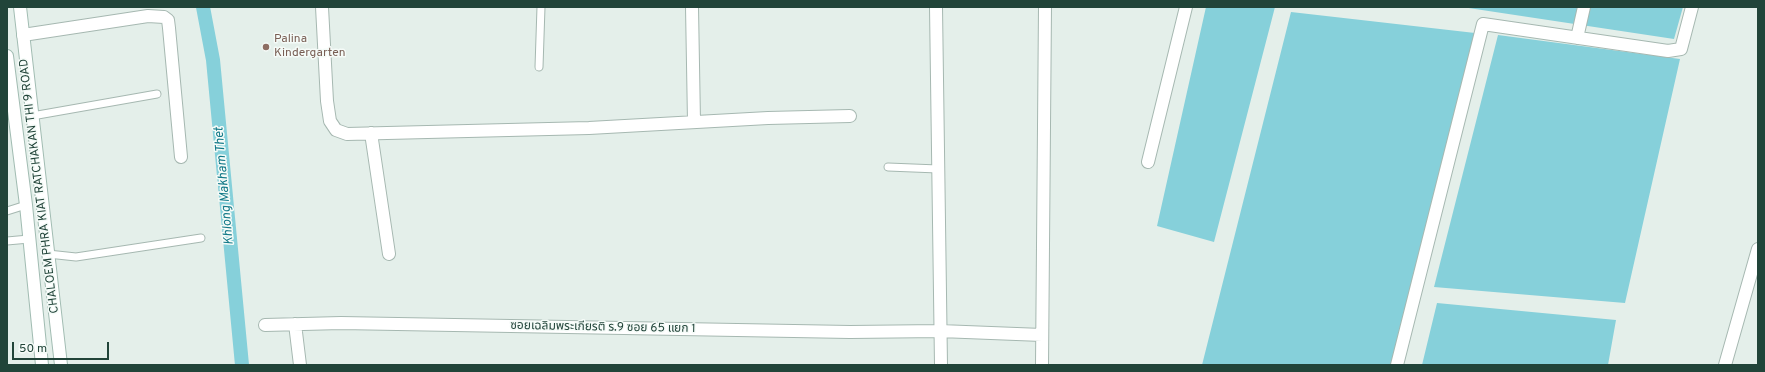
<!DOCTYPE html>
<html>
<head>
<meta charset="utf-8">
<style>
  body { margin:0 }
  #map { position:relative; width:1765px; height:372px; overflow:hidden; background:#e4efea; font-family:Overpass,sans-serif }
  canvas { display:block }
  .frame { position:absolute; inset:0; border:8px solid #214439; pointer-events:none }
  .scale { position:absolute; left:12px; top:342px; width:97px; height:18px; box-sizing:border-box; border:2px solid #214439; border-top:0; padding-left:5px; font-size:12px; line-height:14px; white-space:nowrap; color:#214439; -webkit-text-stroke:3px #f5fbf8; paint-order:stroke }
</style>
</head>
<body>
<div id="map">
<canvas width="1765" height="372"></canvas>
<div class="frame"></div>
<div class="scale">50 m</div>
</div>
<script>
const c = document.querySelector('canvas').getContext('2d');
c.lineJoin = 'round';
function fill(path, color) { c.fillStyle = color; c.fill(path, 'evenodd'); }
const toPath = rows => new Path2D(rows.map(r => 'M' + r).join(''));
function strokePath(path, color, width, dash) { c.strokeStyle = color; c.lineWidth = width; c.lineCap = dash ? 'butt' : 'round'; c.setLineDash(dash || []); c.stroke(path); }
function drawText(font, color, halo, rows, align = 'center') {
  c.font = font + ' Overpass,"Noto Sans Thai",sans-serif'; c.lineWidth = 3; c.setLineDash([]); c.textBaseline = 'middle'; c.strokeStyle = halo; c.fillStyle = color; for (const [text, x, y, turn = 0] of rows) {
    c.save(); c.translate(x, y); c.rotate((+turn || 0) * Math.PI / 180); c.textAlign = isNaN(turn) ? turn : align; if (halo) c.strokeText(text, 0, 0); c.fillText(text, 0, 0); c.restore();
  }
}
const water = toPath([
  [1206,7,1275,7,1214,242,1157,226],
  [1462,7,1683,7,1674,39],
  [1291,12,1475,33,1393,365,1202,365],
  [1498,35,1680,59,1625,303,1434,287],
  [1437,303,1616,320,1608,365,1422,365]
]);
const canal = toPath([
  [203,7,213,60,242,365]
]);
const lane = toPath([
  [539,67,541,7],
  [32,116,157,94],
  [888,167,938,169],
  [7,211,26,205],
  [7,241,29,239],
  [48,254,76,257,201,238]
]);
const street = toPath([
  [322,7,327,101,330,121,336,130,347,134,589,128,768,118,850,116],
  [692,7,694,122],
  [936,7,941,365],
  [23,35,148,16,164,17,168,20,169,28,181,157],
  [1577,38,1584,7],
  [371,133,389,254],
  [1148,162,1186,7],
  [295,324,300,365],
  [265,325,341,323,850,332,940,331,1042,335],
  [1042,365,1045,7],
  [1397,365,1483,24,1668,51,1681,49,1692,7],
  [1725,365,1758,249]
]);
const secondary = toPath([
  [20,7,61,365],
  [7,56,26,205,42,365]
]);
const markers = [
  [266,47,4,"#8d6e63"]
];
const educationNames = [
  ["Palina",274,40],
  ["Kindergarten",274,54]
];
const streetNames = [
  ["CHALOEM PHRA KIAT RATCHAKAN THI 9 ROAD",40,186,-97],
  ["ซอยเฉลิมพระเกียรติ ร.9 ซอย 65 แยก 1",603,328,1]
];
const waterNames = [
  ["Khlong Makham Thet",225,186,-95]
];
fill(water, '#86d0da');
strokePath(canal, '#86d0da', 14);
strokePath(lane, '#a6b8b1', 9);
strokePath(street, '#a6b8b1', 14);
strokePath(secondary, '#a1bcb2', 14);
strokePath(lane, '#fff', 7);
strokePath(street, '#fff', 12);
strokePath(secondary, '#fff', 12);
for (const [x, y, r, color] of markers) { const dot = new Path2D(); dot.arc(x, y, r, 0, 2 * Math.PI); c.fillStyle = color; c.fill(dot); strokePath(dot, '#f5fbf8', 1.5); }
drawText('12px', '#785e54', '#f5fbf8', educationNames, 'left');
drawText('12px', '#214439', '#f5fbf8', streetNames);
drawText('italic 13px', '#127988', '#f5fbf8', waterNames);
</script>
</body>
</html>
